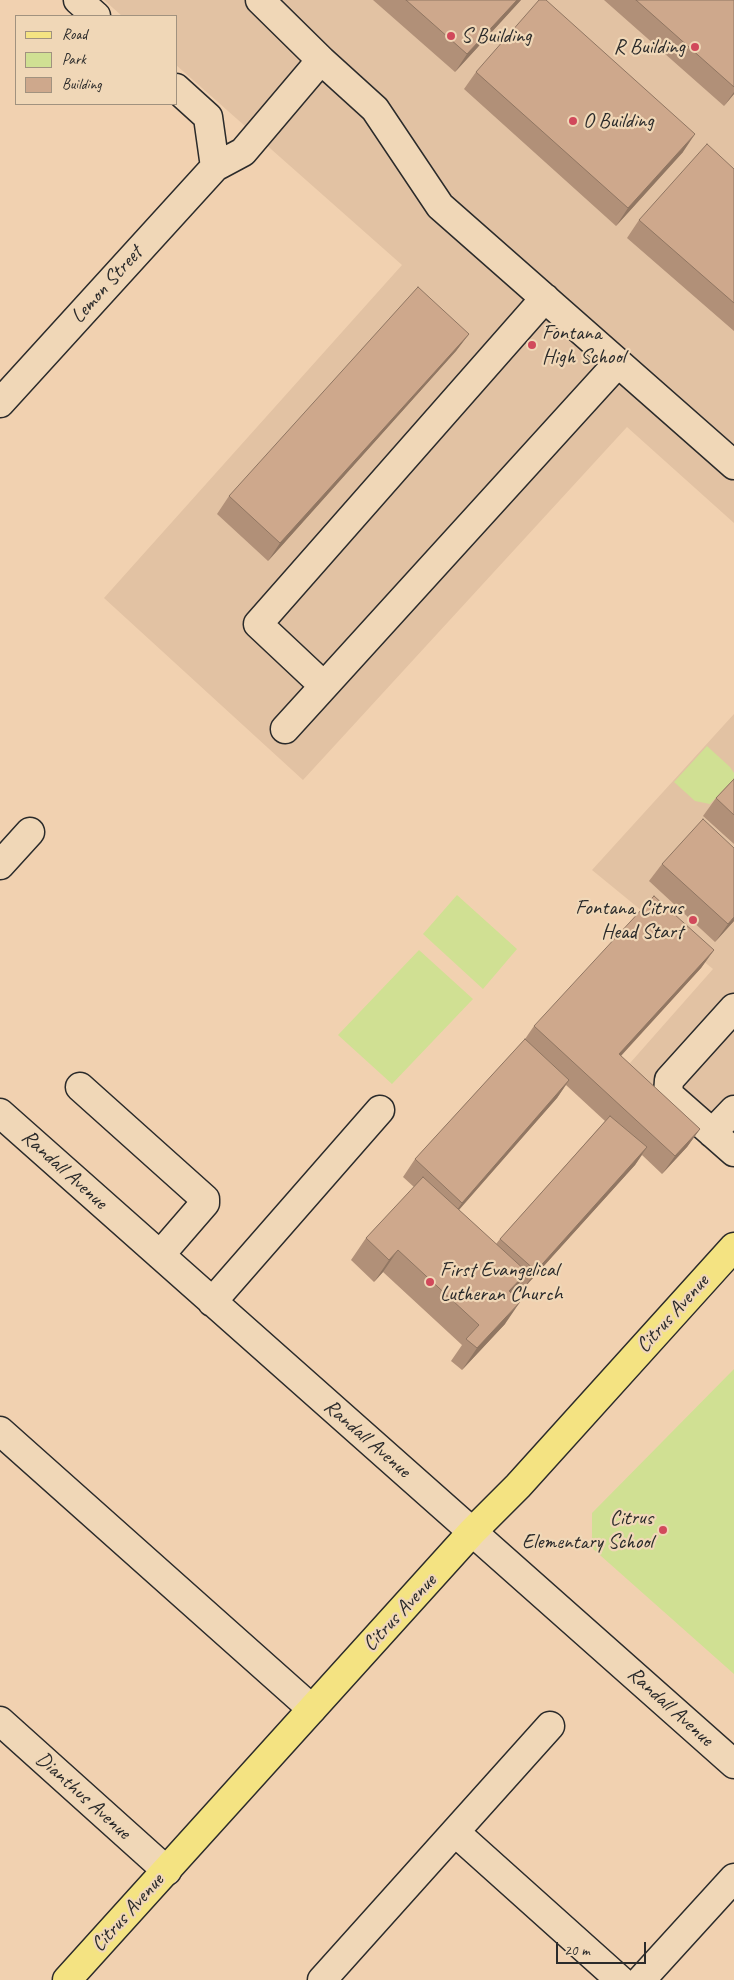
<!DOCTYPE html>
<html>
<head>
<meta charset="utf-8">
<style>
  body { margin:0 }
  #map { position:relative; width:734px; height:1980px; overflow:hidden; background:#f1d1b0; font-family:Caveat,sans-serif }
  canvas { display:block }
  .legend { position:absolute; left:15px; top:15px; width:162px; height:90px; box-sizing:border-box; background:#f0d7b7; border:1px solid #a1927f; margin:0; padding:6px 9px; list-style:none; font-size:15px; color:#2b2b2b }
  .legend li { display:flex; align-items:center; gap:10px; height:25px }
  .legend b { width:25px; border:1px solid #a1927f }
  .scale { position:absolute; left:556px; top:1942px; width:90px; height:22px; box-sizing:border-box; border:2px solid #2b2b2b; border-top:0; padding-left:6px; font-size:15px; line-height:18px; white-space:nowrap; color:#2b2b2b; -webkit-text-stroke:4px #f0d7b7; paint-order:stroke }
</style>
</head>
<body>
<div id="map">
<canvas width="734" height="1980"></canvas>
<ul class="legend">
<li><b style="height:6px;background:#f4e382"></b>Road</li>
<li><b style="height:14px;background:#d0e093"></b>Park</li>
<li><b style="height:14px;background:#cea88c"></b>Building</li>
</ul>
<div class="scale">20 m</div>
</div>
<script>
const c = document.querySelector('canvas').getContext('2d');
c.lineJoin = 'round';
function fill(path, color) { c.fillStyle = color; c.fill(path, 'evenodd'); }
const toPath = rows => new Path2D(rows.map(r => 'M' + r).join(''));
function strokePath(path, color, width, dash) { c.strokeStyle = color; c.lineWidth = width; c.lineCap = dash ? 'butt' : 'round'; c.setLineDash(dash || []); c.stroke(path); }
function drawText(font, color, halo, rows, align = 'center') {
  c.font = font + ' Caveat,sans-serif'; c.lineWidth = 4.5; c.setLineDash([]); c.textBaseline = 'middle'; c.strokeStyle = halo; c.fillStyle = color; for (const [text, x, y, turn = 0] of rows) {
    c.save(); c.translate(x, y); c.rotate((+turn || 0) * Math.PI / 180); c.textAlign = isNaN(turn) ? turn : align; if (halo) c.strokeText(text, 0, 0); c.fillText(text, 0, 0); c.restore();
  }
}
const built = toPath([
  [104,0,734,0,734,523,627,427,303,780,104,598,402,265,176,65,176,16,122,16],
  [734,714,734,1160,729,1166,623,1071,713,969,592,870]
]);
const green = toPath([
  [707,746,730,767,734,773,734,779,710,804,695,801,674,782],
  [457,895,517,949,483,989,423,934],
  [419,950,473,999,392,1084,338,1035],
  [734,1369,734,1674,592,1548,592,1513]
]);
const minor = toPath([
  [78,0,96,16],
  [260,0,321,60],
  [176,88,208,117,215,167],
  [0,403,215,167,243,152,321,60,375,109,440,206,734,465],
  [324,686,258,624,545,298],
  [285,729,618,363],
  [0,865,30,832],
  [734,1008,669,1080,668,1094,734,1152],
  [80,1087,205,1199,205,1203,160,1255],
  [0,1113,734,1764],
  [712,1133,734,1110],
  [212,1302,380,1110],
  [0,1431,312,1709],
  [0,1721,167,1871],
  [455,1832,620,1980],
  [322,1980,550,1726],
  [641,1980,734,1878]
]);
const major = toPath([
  [67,1980,312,1709,472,1532,518,1486,734,1247]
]);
const wall = toPath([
  [373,0,521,0,455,72],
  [604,0,734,0,734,94,724,106],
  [476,72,683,152,616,226,464,89],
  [734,169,734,331,627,238,639,220],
  [469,334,456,351,268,561,217,514,229,496],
  [734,779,734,844,703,816,716,798],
  [662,864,734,921,715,942,649,881],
  [714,950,701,968,621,1056,700,1129,687,1147,662,1174,642,1155,635,1165,523,1289,518,1285,512,1294,505,1324,462,1370,451,1361,462,1345,383,1272,374,1282,351,1260,366,1238,414,1187,403,1177,415,1159,525,1039,534,1026],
  [566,1085,605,1121,500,1239,496,1244,459,1210,557,1098]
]);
const shadedWall = toPath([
  [517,0,521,0,455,72,467,54],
  [734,92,734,94,724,106],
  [695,134,683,152,616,226,628,208],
  [469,334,456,351,268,561,280,543],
  [734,917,734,921,715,942,728,924],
  [714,950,701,968,606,1072,619,1054],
  [569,1080,557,1098,449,1221,462,1203],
  [700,1129,687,1147,662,1174,675,1156],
  [647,1147,635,1165,523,1289,536,1271],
  [398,1250,383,1272,374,1282,389,1260],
  [527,1272,511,1294,509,1291],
  [520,1302,505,1324,462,1370,477,1348]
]);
const building = toPath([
  [406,0,517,0,467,54,406,0],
  [539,0,546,0,695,134,628,208,476,72,539,0],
  [636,0,734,0,734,87,636,0],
  [707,144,734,169,734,303,639,220,707,144],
  [418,287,469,334,280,543,229,496,418,287],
  [734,779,734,815,716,798,734,779],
  [703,819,734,848,734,917,728,924,662,864,703,819],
  [654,896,714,950,619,1054,700,1129,675,1156,534,1026,654,896],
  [525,1039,569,1080,462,1203,415,1159,525,1039],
  [610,1116,647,1147,536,1271,500,1239,610,1116],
  [423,1177,527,1272,509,1291,520,1302,477,1348,466,1339,479,1325,398,1250,389,1260,366,1238,423,1177]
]);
const markers = [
  [451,36,5,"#d1495b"],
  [695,47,5,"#d1495b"],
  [573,121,5,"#d1495b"],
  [532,345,5,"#d1495b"],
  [693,920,5,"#d1495b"],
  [430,1282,5,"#d1495b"],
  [663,1530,5,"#d1495b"]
];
const poiNames = [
  ["S Building",461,36],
  ["R Building",685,47,"right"],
  ["O Building",583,121],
  ["Fontana",542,333],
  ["High School",542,357],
  ["Fontana Citrus",683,908,"right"],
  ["Head Start",683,932,"right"],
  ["First Evangelical",440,1270],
  ["Lutheran Church",440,1294],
  ["Citrus",653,1518,"right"],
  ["Elementary School",653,1542,"right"]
];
const streetNames = [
  ["Lemon Street",107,285,-48],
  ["Randall Avenue",64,1170,42],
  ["Citrus Avenue",673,1314,-48],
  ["Randall Avenue",367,1439,41],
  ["Citrus Avenue",400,1613,-47],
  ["Randall Avenue",670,1707,42],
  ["Dianthus Avenue",83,1796,42],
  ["Citrus Avenue",128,1913,-48]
];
fill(built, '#e2c2a3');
fill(green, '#d0e093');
strokePath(minor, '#2b2b2b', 31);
strokePath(major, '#2b2b2b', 31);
strokePath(minor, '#f0d7b7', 28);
strokePath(major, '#f4e382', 28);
fill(wall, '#b19078');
fill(shadedWall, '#907662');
fill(building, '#cea88c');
strokePath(building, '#907662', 1);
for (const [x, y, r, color] of markers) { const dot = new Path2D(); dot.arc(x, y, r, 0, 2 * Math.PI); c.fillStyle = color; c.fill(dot); strokePath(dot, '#f0d7b7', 2); }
drawText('21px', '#2b2b2b', '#f0d7b7', poiNames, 'left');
drawText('21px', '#2b2b2b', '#f0d7b7', streetNames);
</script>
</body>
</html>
